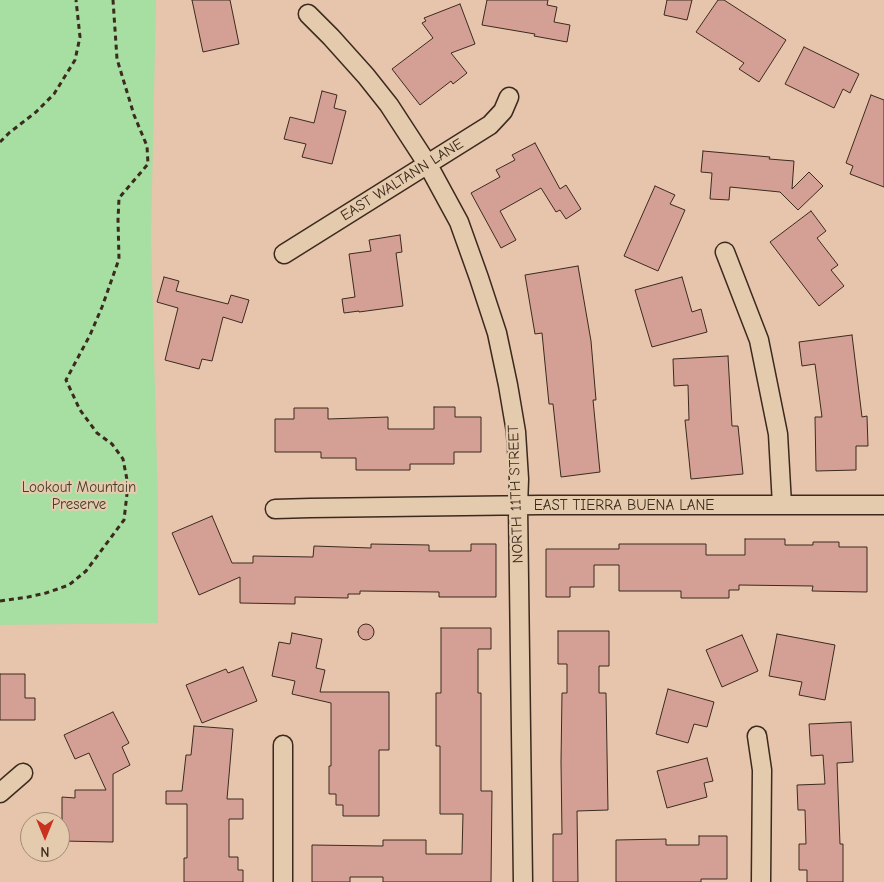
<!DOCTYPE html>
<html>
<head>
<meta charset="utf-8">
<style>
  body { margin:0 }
  #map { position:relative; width:884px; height:882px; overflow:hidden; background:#e7c4ac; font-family:"Comic Neue",sans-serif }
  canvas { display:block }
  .north { position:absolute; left:20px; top:812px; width:50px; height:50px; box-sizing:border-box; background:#e5cbad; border:1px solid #a18b74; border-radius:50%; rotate:180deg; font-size:14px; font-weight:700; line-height:20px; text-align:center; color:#3b2a1e }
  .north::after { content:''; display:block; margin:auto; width:18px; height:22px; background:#c8321e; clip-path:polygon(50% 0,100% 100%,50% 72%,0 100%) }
</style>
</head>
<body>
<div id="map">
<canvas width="884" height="882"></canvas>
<div class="north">N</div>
</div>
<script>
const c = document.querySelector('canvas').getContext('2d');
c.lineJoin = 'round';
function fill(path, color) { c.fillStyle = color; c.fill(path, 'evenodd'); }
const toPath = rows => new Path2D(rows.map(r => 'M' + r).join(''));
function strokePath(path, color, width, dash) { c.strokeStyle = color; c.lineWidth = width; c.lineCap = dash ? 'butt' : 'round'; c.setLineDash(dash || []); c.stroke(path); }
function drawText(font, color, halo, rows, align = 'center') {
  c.font = font + ' "Comic Neue",sans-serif'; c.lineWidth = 4.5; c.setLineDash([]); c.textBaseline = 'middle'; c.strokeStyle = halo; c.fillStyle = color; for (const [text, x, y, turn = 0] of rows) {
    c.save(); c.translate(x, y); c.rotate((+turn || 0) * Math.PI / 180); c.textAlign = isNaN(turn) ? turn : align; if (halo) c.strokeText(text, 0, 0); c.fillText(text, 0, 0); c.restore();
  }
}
const green = toPath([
  [0,0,156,0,151,237,158,506,158,623,0,625]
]);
const building = toPath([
  [192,0,230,0,239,44,203,52,192,0],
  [487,0,548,0,547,5,557,7,554,22,570,25,567,42,534,36,535,34,482,25,487,0],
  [667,0,692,0,687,20,664,15,667,0],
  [718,0,724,0,786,40,759,82,739,69,744,63,696,32,718,0],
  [460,4,475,44,451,53,467,73,453,84,451,81,420,105,392,69,433,38,422,23,426,21,424,18,460,4],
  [804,47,859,74,850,93,843,89,834,108,785,84,804,47],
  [322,91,337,95,334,108,346,111,332,164,302,157,306,144,284,139,290,117,314,123,322,91],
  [871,95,884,100,884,187,850,174,853,166,846,163,871,95],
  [535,143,560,189,566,185,581,209,566,219,560,210,556,212,541,188,500,211,516,240,501,248,471,193,500,177,496,170,515,160,512,155,535,143],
  [703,151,770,157,769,159,794,161,792,189,809,172,823,186,798,210,780,192,730,187,729,200,710,199,712,173,701,172,703,151],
  [655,186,675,195,670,204,685,210,658,271,624,256,655,186],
  [811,211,826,231,817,238,838,265,831,270,844,286,819,306,770,242,811,211],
  [400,235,402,252,396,253,403,306,359,312,359,311,344,313,342,299,355,297,349,254,371,251,369,240,400,235],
  [578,266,591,341,596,400,593,400,600,472,561,477,553,404,549,404,542,333,535,334,525,275,578,266],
  [164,277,179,281,176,291,228,304,231,295,249,300,242,323,223,317,212,361,202,359,199,369,165,360,178,308,157,302,164,277],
  [682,277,692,312,701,309,707,332,652,347,635,290,682,277],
  [852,335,862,417,867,416,868,446,856,446,856,470,816,471,815,417,822,417,815,364,802,366,799,342,852,335],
  [728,356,732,426,738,426,743,474,691,479,685,420,689,420,688,385,674,386,673,359,728,356],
  [434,407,455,407,455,417,481,417,481,452,454,452,454,464,410,464,410,470,356,470,356,458,321,458,321,452,275,452,275,419,294,419,294,408,328,408,328,419,388,417,388,429,434,429,434,407],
  [212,516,232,563,253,563,253,556,313,557,314,546,371,548,371,544,429,545,429,551,471,551,471,544,496,544,496,597,439,597,439,592,360,591,360,594,348,594,348,598,295,597,295,604,240,603,240,577,199,595,172,533,212,516],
  [745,539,785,539,785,545,813,545,813,542,839,542,839,547,867,547,867,592,812,591,813,586,739,585,739,590,729,590,729,598,681,598,681,591,619,591,619,565,594,565,594,587,570,587,570,597,546,597,546,549,619,549,619,544,706,544,706,555,745,555,745,539],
  '358 632a8 8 0 1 1 16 0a8 8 0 1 1-16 0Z',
  [441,628,491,628,491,649,478,649,478,693,481,693,481,791,492,791,491,882,383,882,383,877,350,877,350,882,312,882,312,845,383,846,383,840,426,840,426,854,462,854,463,814,440,814,440,746,436,746,436,693,441,693,441,628],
  [558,631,609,631,609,666,599,666,599,693,606,693,608,810,577,811,578,882,553,882,553,834,562,834,561,762,562,693,567,693,567,664,558,664,558,631],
  [292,633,322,639,316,668,325,670,320,692,389,692,389,750,379,750,379,816,343,816,343,805,336,805,336,794,329,794,329,766,331,766,331,703,292,694,295,681,272,676,279,642,290,644,292,633],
  [777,634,835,645,825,700,799,695,802,682,769,676,777,634],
  [742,635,758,671,722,687,706,650,742,635],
  [243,667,257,701,202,723,186,685,226,669,228,673,243,667],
  [0,674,25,674,25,698,35,698,35,720,0,720,0,674],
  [668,689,714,702,707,727,694,724,688,743,656,734,668,689],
  [113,712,129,743,122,747,130,765,113,774,113,842,62,841,62,797,75,798,75,790,106,790,89,753,75,759,64,735,113,712],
  [851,722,853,762,837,763,840,844,843,844,843,882,807,882,807,870,799,870,799,844,806,844,805,810,798,810,797,785,825,784,823,755,811,756,809,724,851,722],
  [194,726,233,729,227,799,243,799,243,819,229,819,229,857,238,857,238,870,243,870,243,882,184,882,184,858,187,858,187,804,166,804,166,791,182,791,186,755,191,755,194,726],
  [707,758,713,781,704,783,707,797,667,808,657,771,707,758],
  [699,836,727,836,727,879,701,879,701,882,616,882,616,840,666,839,666,845,699,845,699,836]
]);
const path = toPath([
  [0,142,9,133,36,112,54,94,75,60,80,37,76,0],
  [0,601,28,597,46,593,69,585,86,571,124,520,128,485,123,459,112,444,97,433,80,410,66,380,90,335,102,307,119,259,118,220,119,198,148,164,147,146,134,115,117,59,113,0]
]);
const minor = toPath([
  [308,14,331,37,366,76,389,105,428,165,459,222,479,278,497,333,508,385,516,432,519,479,518,506,523,882],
  [725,252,759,340,778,434,782,505],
  [284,254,490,125,503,111,509,97],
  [275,509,310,508,540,505,884,505],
  [757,736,762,770,761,882],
  [0,793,23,773],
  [283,882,283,745]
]);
const streetNames = [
  ["EAST WALTANN LANE",402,180,-32],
  ["NORTH 11TH STREET",516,494,-92],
  ["EAST TIERRA BUENA LANE",624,506]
];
const parkNames = [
  ["Lookout Mountain",79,488],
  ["Preserve",79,505]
];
fill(green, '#a7dea2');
fill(building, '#d4a095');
strokePath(building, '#3b2a1e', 1);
strokePath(minor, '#3b2a1e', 21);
strokePath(path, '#3b2a1e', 3, [5, 4]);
strokePath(minor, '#e5cbad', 18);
drawText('15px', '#3b2a1e', '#e5cbad', streetNames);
drawText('15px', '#463c2b', '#e5cbad', parkNames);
</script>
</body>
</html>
